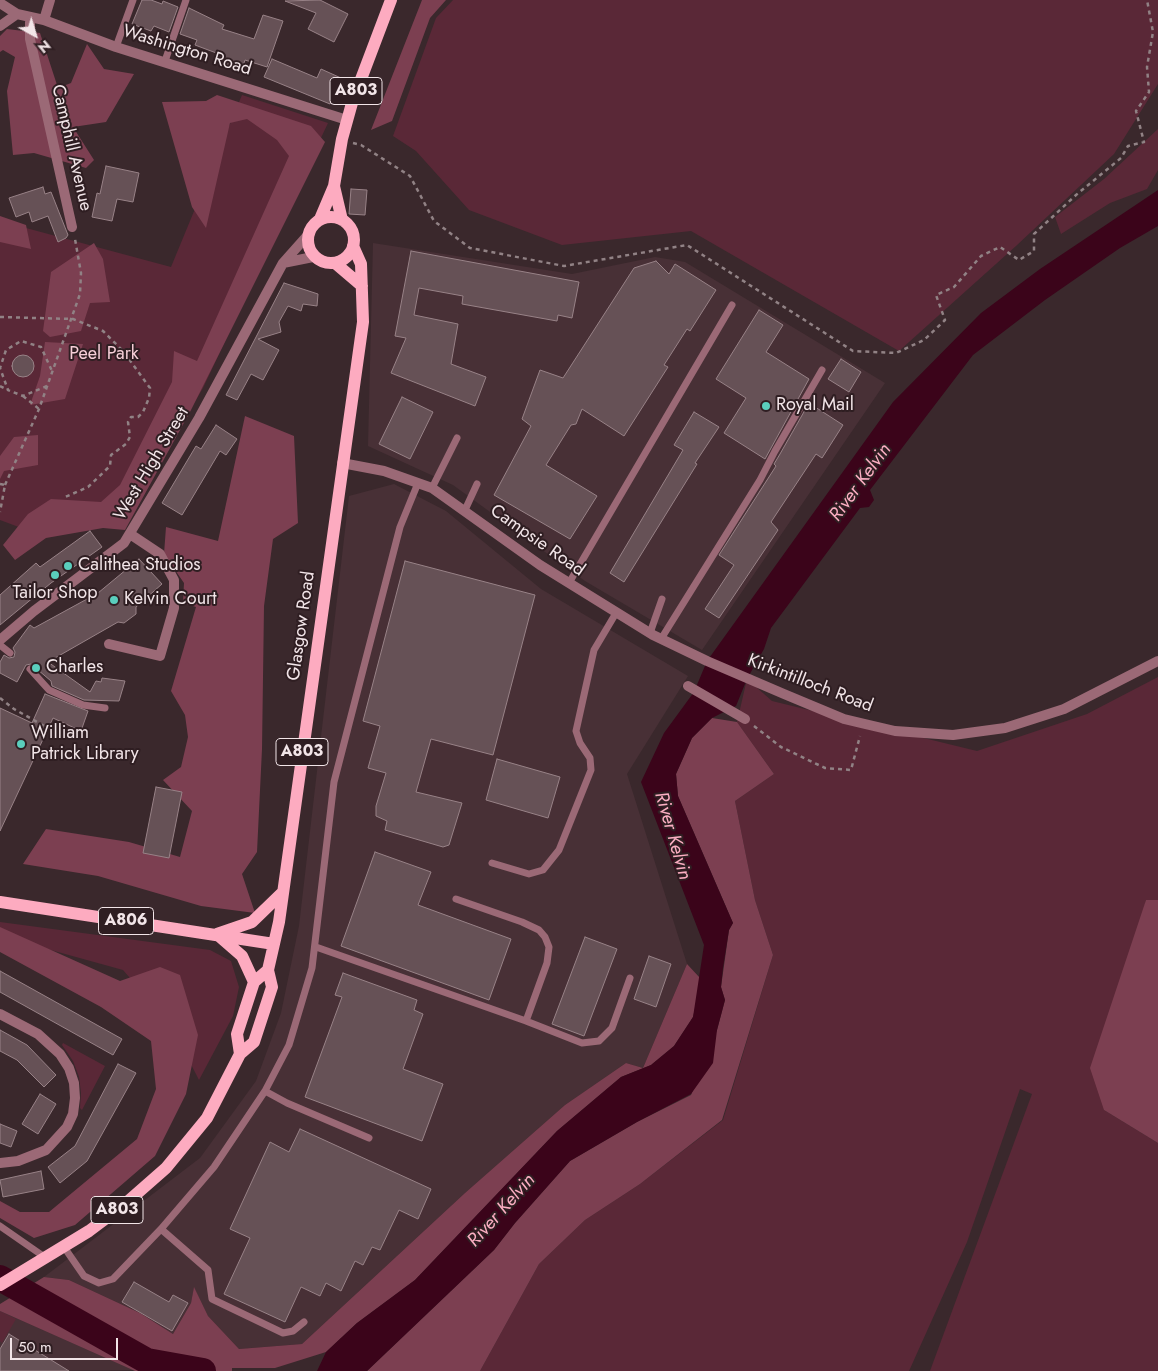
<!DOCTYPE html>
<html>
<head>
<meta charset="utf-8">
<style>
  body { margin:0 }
  #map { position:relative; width:1158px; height:1371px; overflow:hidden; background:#3a282c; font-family:Jost,sans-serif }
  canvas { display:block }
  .north { position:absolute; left:10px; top:10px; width:50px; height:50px; -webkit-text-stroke:4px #2f1e22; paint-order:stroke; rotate:141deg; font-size:14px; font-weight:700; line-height:20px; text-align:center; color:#f2e5e8 }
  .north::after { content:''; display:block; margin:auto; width:18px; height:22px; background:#f2e5e8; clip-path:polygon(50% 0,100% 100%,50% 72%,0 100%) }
  .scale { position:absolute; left:10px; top:1338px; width:108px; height:22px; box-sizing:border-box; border:2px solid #f2e5e8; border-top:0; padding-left:6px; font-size:15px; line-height:18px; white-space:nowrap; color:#f2e5e8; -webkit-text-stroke:4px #2f1e22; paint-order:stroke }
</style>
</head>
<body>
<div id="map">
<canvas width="1158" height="1371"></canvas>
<div class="north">N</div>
<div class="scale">50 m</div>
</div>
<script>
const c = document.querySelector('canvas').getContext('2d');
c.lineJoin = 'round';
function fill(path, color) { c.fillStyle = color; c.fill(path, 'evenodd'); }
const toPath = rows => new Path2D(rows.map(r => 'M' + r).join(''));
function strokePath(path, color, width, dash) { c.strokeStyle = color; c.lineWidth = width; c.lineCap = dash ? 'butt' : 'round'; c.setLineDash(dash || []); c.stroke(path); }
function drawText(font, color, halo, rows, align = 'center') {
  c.font = font + ' Jost,sans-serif'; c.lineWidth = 4; c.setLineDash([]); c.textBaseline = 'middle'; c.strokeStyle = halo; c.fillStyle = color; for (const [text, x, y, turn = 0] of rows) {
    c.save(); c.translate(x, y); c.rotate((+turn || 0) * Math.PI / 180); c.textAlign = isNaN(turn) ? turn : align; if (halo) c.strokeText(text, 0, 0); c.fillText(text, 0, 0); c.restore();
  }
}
const built = toPath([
  [373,243,572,274,655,257,685,262,885,383,702,650,585,581,453,485,368,446],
  [394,484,446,511,541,589,688,676,627,774,687,964,643,1068,626,1063,565,1105,465,1193,302,1344,239,1349,208,1316,194,1288,191,1303,173,1334,140,1313,69,1280,44,1277,200,1158,256,1081,281,1013,299,926,349,496],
  [0,1311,133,1370,0,1371]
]);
const green = toPath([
  [453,0,1158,0,1158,84,1114,154,1016,246,899,351,691,231,562,245,469,210,416,151,393,136,436,18],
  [242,95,328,123,203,388,122,525,24,529,0,520,0,221,171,267],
  [1158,129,1158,170,1147,189,1110,203,1061,234,1055,217,1104,179],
  [1158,677,1158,900,1146,900,1104,1110,1158,1143,1158,1371,930,1371,1032,1094,1020,1089,967,1242,909,1371,480,1371,539,1264,585,1220,640,1184,723,1120,773,955,755,900,735,801,774,774,737,722,747,679,772,701,977,751,1087,714],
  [0,922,210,950,231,961,239,987,233,1016,199,1080,171,1025,123,970,29,944,0,932],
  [63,1043,105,1066,82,1110,80,1108,81,1093,79,1077,73,1061,62,1045],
  [0,1311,16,1319,2,1343,0,1341]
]);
const forest = toPath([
  [422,0,446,0,430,18,392,121,371,130],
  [7,29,40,33,58,88,71,83,87,44,104,69,134,74,106,122,73,127,94,160,86,168,34,153,13,155,7,91,15,57,3,50,0,52,0,36],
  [217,95,311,126,325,142,191,410,125,530,103,528,46,538,15,560,3,545,28,514,51,499,101,502,120,485,172,382,174,351,197,361,289,156,277,140,247,119,230,123,206,228,192,207,162,102,206,101],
  [0,216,26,225,31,249,0,242],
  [94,243,103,259,110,302,90,303,81,331,50,337,43,331,51,272],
  [45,342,83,344,65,399,30,405,40,376],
  [245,416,294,436,298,523,273,539,264,606,262,749,257,852,242,874,255,913,201,906,98,876,23,864,46,829,129,842,180,857,192,811,163,780,181,767,188,737,185,715,171,691,196,607,183,603,184,583,164,554,166,527,218,541],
  [38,435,38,465,4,471,0,479,0,456,14,437],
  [712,718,737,722,774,774,735,801,755,900,773,955,722,1120,640,1184,585,1220,539,1264,480,1371,367,1371,494,1250,515,1223,570,1161,637,1122,691,1095,717,1030,725,1000,721,987,729,930,733,923,678,796,676,774,692,738],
  [1146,900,1158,900,1158,1143,1104,1110,1090,1068],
  [0,927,120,981,160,967,180,975,198,1035,186,1094,155,1156,75,1225,34,1238,0,1218,0,1201,20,1212,49,1212,137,1139,156,1089,151,1041,101,1007,0,952],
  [687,964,700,978,699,992,693,1017,674,1046,651,1065,621,1077,557,1131,415,1280,357,1323,326,1352,275,1368,232,1368,232,1371,135,1371,0,1311,0,1304,44,1277,69,1280,140,1313,173,1334,191,1303,194,1287,208,1316,239,1349,302,1344,465,1193,565,1105,626,1063,643,1068]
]);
const water = toPath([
  [1158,190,1158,226,1120,248,1045,300,973,355,870,490,874,500,869,507,860,508,771,628,764,649,747,679,736,706,712,718,692,738,676,774,678,796,733,923,729,930,723,968,721,987,725,1000,717,1030,713,1063,691,1094,637,1122,570,1161,515,1223,494,1250,367,1371,317,1371,326,1352,357,1323,415,1280,557,1131,621,1077,651,1065,674,1046,693,1017,704,945,641,782,664,733,694,692,707,661,893,402,981,313,1040,269]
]);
const river = toPath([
  [0,1278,147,1361,203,1371]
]);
const building = toPath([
  [142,0,151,0,162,4,163,1,178,7,169,32,154,26,151,31,132,24,142,0],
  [320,0,348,14,334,42,308,29,316,13,285,1,320,0],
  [189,8,224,25,222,29,254,39,263,15,283,21,267,67,245,60,241,72,216,63,219,54,195,45,197,40,180,34,189,8],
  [272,59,317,78,321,69,341,78,330,104,264,77,272,59],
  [106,166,139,173,133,202,117,199,112,221,92,217,97,193,100,194,106,166],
  [43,187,45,194,51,192,68,235,66,238,58,242,48,216,32,222,29,212,16,217,9,198,43,187],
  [351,189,367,190,365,215,349,214,351,189],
  [411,251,579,282,572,318,558,315,557,321,462,304,463,296,419,288,414,315,458,324,451,364,486,377,475,406,391,373,406,338,395,336,411,251],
  [656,261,669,274,675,264,716,290,690,331,687,329,664,365,668,367,624,436,582,409,576,424,571,425,546,465,597,496,570,539,494,495,531,426,522,419,540,370,563,378,634,268,656,261],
  [284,283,318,294,317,306,303,304,301,311,288,306,279,322,281,332,258,339,279,350,263,380,251,374,237,400,226,395,284,283],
  [759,310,783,325,766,352,809,379,765,459,724,433,746,398,716,379,759,310],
  '12 366a11 11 0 1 1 22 0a11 11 0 1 1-22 0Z',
  [841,359,861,372,849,392,828,379,841,359],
  [402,397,433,412,410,459,379,444,402,397],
  [809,403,843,425,822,458,816,454,771,522,778,530,719,618,705,609,734,565,719,555,776,466,774,464,780,454,809,403],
  [694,412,719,427,695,463,697,464,624,582,610,573,683,450,674,445,694,412],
  [216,425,237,439,226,455,220,451,182,515,162,503,196,446,201,449,216,425],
  [90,531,102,547,51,583,0,625,0,595,36,563,40,567,90,531],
  [139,559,162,584,136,607,136,614,124,623,118,622,48,662,90,692,96,681,101,682,102,678,125,681,119,701,84,700,52,686,51,681,31,664,26,665,17,682,0,673,0,662,4,655,9,658,14,657,15,652,13,648,30,625,34,628,98,593,139,559],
  [405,561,535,595,493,755,431,739,416,792,462,803,449,845,443,847,385,830,387,821,376,816,376,806,386,773,368,768,380,726,363,721,405,561],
  [45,694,88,711,81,731,53,718,0,831,0,708,32,723,45,694],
  [497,759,560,777,548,818,486,800,497,759],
  [156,787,182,792,169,858,143,853,156,787],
  [375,852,431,872,418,905,511,939,489,1000,341,946,375,852],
  [585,937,617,949,584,1036,552,1024,585,937],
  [649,956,671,964,656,1007,634,999,649,956],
  [0,971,122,1039,113,1055,0,992,0,971],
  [343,973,417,1000,414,1010,423,1014,403,1069,443,1084,422,1141,305,1097,342,997,335,995,343,973],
  [0,1030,27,1045,56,1075,44,1087,17,1060,0,1051,0,1030],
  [118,1064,136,1073,87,1161,60,1183,48,1167,75,1146,118,1064],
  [40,1094,56,1104,38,1134,22,1124,40,1094],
  [0,1124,17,1131,11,1147,0,1143,0,1124],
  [300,1129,431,1189,418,1219,399,1210,380,1250,372,1247,363,1265,355,1261,341,1291,326,1283,320,1296,301,1287,285,1322,224,1294,250,1238,230,1229,270,1142,289,1152,300,1129],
  [41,1171,44,1189,3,1197,0,1180,41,1171],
  [134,1282,169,1302,173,1295,188,1303,172,1331,122,1302,134,1282],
  [9,1334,69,1371,0,1371,0,1349,9,1334]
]);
const path = toPath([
  [353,143,361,145,410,176,434,221,470,248,564,266,687,245,853,351,896,353,924,340,945,320,936,295,954,287,981,256,1000,247,1019,260,1034,251,1034,234,1076,195,1121,158,1128,146,1144,142,1136,111,1149,92,1147,67,1153,32,1147,0],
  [0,317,73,319,103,331,123,351,150,388,149,398,143,412,138,417,131,417,128,422,130,437,126,444,111,455,110,466,88,487,63,498],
  [0,386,8,390],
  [47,386,23,396,8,390,0,368,6,350,21,341,41,347,52,371],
  [23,396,39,409],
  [0,484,5,485,0,512],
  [5,485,39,409,80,294,81,273,75,239],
  [0,698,14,709,55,732],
  [754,726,781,747,825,768,851,770,860,736]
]);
const service = toPath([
  [116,47,133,0],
  [165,61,186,0],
  [432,488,457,438],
  [465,510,477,484],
  [569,583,732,305],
  [650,633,662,599],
  [661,639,760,480,775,451,822,370],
  [0,645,10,653],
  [30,669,49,690,83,705,105,708],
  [492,863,529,874,543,870,559,850,591,770,590,758,580,743,576,731,594,650,616,613],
  [316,947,526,1021,547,963,549,947,545,937,539,930,522,922,456,899],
  [526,1021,582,1043,599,1041,612,1028,630,978],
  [369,1138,287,1103,265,1091,289,1045,312,968,334,782,400,527,418,483],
  [0,1226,46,1258],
  [161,1229,208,1270,212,1299,283,1333,293,1331,304,1322],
  [64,1247,84,1276,99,1283,113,1279,161,1229,214,1167,265,1091]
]);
const minor = toPath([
  [0,3,17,14,44,20,116,47,347,120],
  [30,17,30,39,72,227],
  [44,20,50,0],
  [0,26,17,14],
  [283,263,313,257],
  [0,640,34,611,124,543,199,418,283,263,307,236],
  [109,644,160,656,174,608,174,580,160,554,130,534],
  [688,686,745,719],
  [0,1014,38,1034,60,1054,69,1068,74,1083,75,1098,73,1114,67,1127,46,1150,18,1161,0,1163]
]);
const tertiary = toPath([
  [342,463,384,471,432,488,540,565,653,635,707,661,784,694,844,719,865,724,895,731,953,735,1005,728,1064,709,1158,661]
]);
const primary = toPath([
  [334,186,342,220],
  '308 240a23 23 0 1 1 46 0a23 23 0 1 1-46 0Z',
  [320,219,334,186,342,139,352,103,391,0],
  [335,263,362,286],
  [0,902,274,944],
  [217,934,252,922,283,892],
  [219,936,242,956,254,982],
  [240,1054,237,1034,254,982,268,970],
  [0,1285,89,1231,125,1204,166,1168,207,1118,240,1054,254,1042,272,987,268,970,279,922,363,322,361,264,353,246]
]);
const markers = [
  [766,406,5,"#5acebd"],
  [68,566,5,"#5acebd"],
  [55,575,5,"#5acebd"],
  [114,600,5,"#5acebd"],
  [36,668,5,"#5acebd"],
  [21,744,5,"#5acebd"]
];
const shields = [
  [356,91,52],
  [302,752,52],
  [126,921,55],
  [117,1210,52]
];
const shieldNames = [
  ["A803",356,91],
  ["A803",302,752],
  ["A806",126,921],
  ["A803",117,1210]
];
const streetNames = [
  ["Washington Road",187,51,17],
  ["Camphill Avenue",71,148,77],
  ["West High Street",152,464,-59],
  ["Campsie Road",537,541,35],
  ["Glasgow Road",302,626,-82],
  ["Kirkintilloch Road",810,684,21]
];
const parkNames = [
  ["Peel Park",104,355]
];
const poiNames = [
  ["Royal Mail",776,406],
  ["Calithea Studios",78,566],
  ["Tailor Shop",55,594,"center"],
  ["Kelvin Court",124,600],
  ["Charles",46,668],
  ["William",31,734],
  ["Patrick Library",31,755]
];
const waterNames = [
  ["River Kelvin",861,483,-54],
  ["River Kelvin",672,836,74],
  ["River Kelvin",502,1211,-48]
];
fill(built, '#483036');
fill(green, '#5a2837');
fill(forest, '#7c3f51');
fill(water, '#3b041a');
strokePath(river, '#3b041a', 26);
fill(building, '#665156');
strokePath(building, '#988287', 1);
strokePath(path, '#918285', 2.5, [4, 4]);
strokePath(service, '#9b6976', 7);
strokePath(minor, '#9b6976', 10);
strokePath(tertiary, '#9b6976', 10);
strokePath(primary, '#fdabc0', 12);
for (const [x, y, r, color] of markers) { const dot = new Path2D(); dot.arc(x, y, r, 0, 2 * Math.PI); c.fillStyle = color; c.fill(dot); strokePath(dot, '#2f1e22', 2); }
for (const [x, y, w] of shields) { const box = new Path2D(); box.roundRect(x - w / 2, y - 13.5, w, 27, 4); c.fillStyle = '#2f1e22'; c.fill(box); strokePath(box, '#f2e5e8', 1); }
drawText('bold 16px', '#f2e5e8', null, shieldNames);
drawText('18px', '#f2e5e8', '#2f1e22', streetNames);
drawText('18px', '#f6ced7', '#2f1e22', parkNames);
drawText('18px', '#f2e5e8', '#2f1e22', poiNames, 'left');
drawText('italic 19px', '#fbaec2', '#2f1e22', waterNames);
</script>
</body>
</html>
